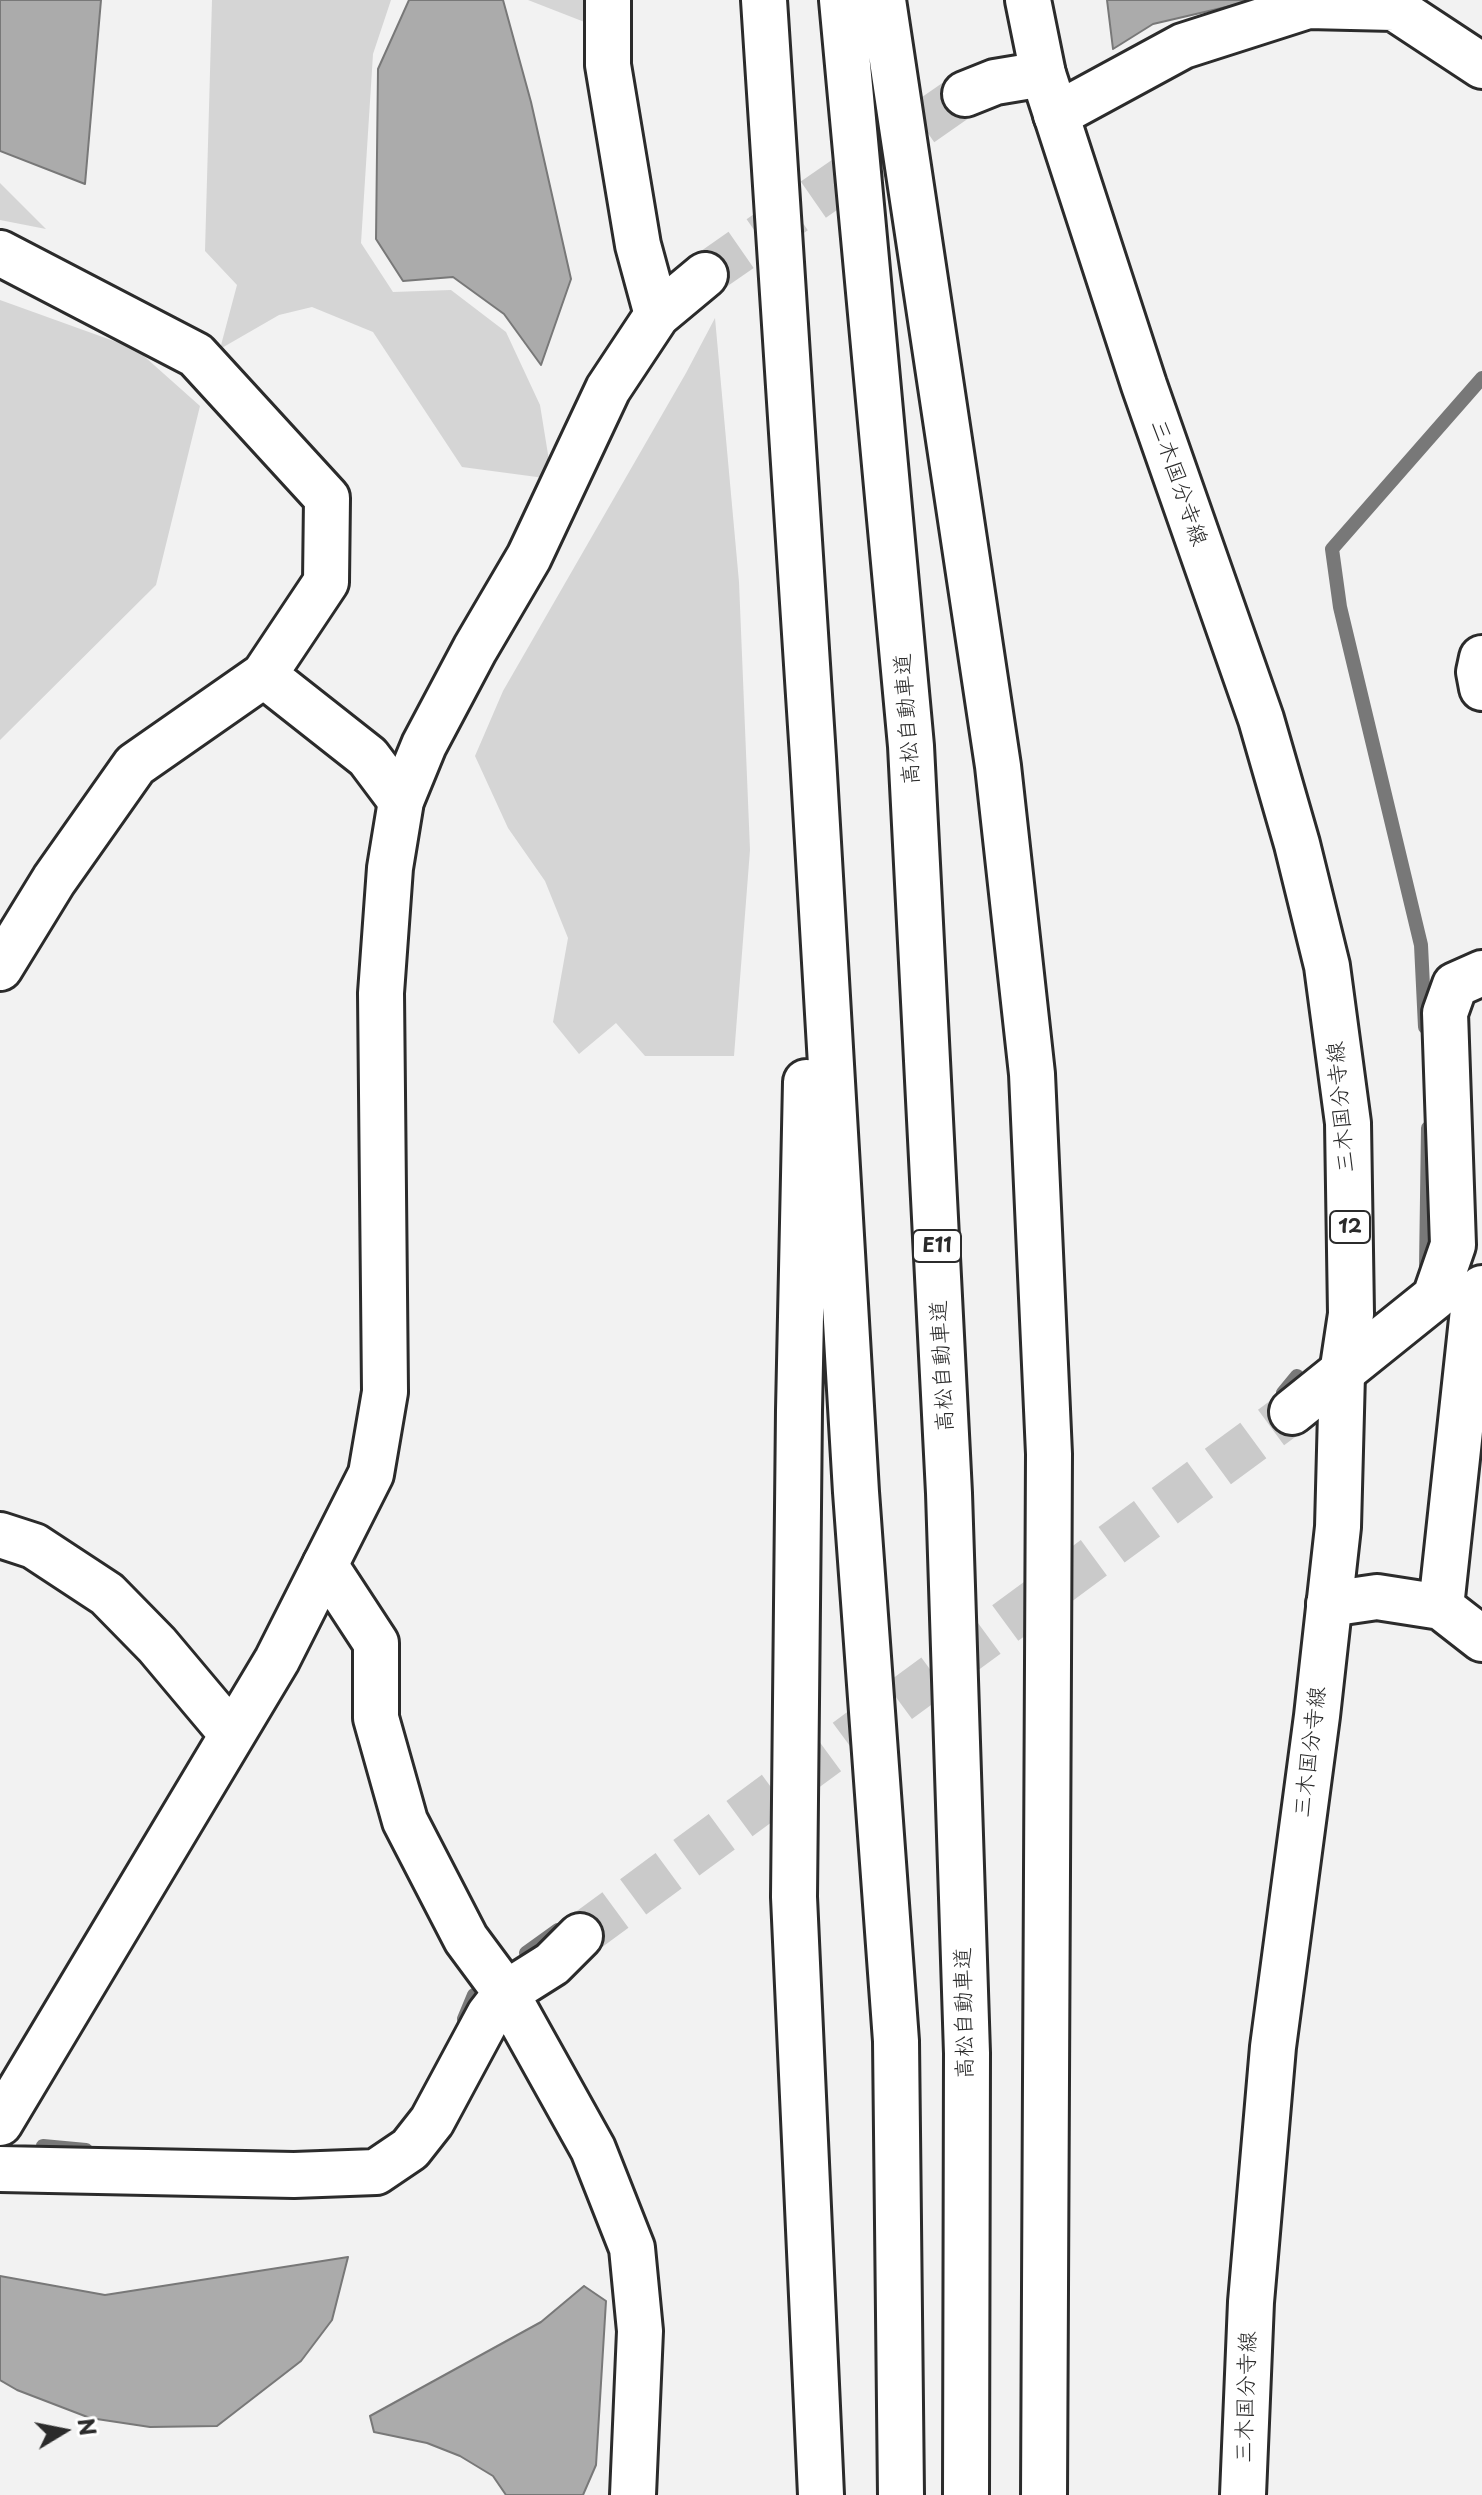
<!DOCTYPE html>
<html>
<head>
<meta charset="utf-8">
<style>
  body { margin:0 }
  #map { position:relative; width:1482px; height:2495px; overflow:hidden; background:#f2f2f2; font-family:"Playpen Sans",sans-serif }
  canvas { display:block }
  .north { position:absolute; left:24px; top:2391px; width:80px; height:80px; -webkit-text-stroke:6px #fff; paint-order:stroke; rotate:80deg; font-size:22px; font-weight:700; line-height:32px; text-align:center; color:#2b2b2b }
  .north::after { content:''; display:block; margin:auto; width:28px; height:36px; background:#2b2b2b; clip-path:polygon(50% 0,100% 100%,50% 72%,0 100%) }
</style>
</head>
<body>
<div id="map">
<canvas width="1482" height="2495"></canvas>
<div class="north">N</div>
</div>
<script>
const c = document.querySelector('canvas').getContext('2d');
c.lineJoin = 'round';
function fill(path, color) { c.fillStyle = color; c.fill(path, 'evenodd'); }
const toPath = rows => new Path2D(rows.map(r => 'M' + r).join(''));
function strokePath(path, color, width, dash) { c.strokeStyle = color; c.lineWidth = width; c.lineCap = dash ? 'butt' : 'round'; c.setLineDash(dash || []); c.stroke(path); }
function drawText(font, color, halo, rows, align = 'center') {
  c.font = font + ' "Playpen Sans","Klee One",sans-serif'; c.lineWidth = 6; c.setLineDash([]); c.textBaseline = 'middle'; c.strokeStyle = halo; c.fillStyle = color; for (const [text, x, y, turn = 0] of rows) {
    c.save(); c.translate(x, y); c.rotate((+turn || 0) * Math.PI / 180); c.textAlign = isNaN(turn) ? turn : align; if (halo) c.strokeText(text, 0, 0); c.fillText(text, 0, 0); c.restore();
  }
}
const green = toPath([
  [212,0,391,0,373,54,361,243,393,292,451,290,506,332,540,405,552,479,462,467,373,332,312,307,279,315,220,349,237,285,205,251],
  [528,0,586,0,587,23],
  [0,183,46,229,0,220],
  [0,300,136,349,200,406,156,585,0,740],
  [715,318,739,582,750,850,734,1056,645,1056,616,1023,579,1054,553,1022,568,938,545,881,508,828,475,756,503,691,686,373]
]);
const water = toPath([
  [0,0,101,0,85,184,0,151,0,0],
  [409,0,503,0,531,102,571,279,541,365,504,314,453,277,403,281,376,239,378,69,409,0],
  [1107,0,1256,0,1153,24,1113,49,1107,0],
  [348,2257,332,2320,301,2361,217,2426,150,2427,90,2418,17,2390,0,2380,0,2276,105,2295,348,2257],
  [584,2286,606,2301,596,2465,583,2495,506,2495,493,2476,460,2456,427,2443,374,2432,370,2416,541,2322,584,2286]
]);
const stream = toPath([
  [1425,1027,1421,945,1340,607,1332,549,1482,378],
  [1426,1267,1428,1128],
  [1283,1393,1297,1376],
  [526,1953,558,1930],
  [464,2019,474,1995],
  [43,2146,86,2150]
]);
const minorTunnel = toPath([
  [580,1936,1292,1412]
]);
const tertiaryTunnel = toPath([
  [705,275,965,94]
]);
const minor = toPath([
  [608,0,608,65,638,245,657,315],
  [1056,115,1183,46,1308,6,1394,8,1482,66],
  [0,253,196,355,327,498,326,582,264,675,135,765,54,880,0,968],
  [1482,658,1479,672,1482,688],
  [264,675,368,757,401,801],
  [1482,1288,1473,1310,1441,1607,1482,1639],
  [1292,1412,1435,1297,1453,1245,1445,1013,1455,985,1482,973],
  [0,1535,34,1546,107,1594,157,1645,231,1733],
  [325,1565,376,1643,376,1718,405,1821,466,1939,506,1993,593,2149,632,2248,640,2331,633,2495],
  [1329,1604,1377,1597,1441,1607],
  [0,2123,277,1660,325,1565],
  [0,2169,294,2175,376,2172,410,2149,432,2121,489,2015,506,1993,552,1964,580,1936]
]);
const tertiary = toPath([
  [965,94,995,82,1043,74],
  [325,1565,371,1474,385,1392,381,993,390,868,401,801,424,745,475,649,529,557,608,389,657,315,705,275]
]);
const primary = toPath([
  [1028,0,1043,74,1144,385,1261,719,1297,844,1327,966,1348,1123,1351,1314,1342,1374,1338,1527,1317,1716,1273,2047,1251,2302,1243,2495]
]);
const motorway = toPath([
  [764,0,813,757,856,1492,896,2041,901,2495],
  [842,0,911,746,949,1493,967,2053,966,2495],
  [883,0,998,766,1032,1074,1049,1454,1044,2495],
  [806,1082,799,1410,794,1897,821,2495]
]);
const shields = [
  [1350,1227,40],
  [937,1246,48]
];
const shieldNames = [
  ["12",1350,1227],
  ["E11",937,1246]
];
const streetNames = [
  ["三木国分寺線",1178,483,71],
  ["高松自動車道",908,719,-94],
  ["三木国分寺線",1342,1107,-95],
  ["高松自動車道",943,1366,-93],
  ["三木国分寺線",1311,1752,-83],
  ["高松自動車道",965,2013,-91],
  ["三木国分寺線",1247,2397,-88]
];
fill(green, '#d5d5d5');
fill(water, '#ababab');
strokePath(water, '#787878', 2);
strokePath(stream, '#787878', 14);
strokePath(minorTunnel, '#cacaca', 44, [44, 22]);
strokePath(tertiaryTunnel, '#cacaca', 44, [44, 22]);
strokePath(minor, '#2b2b2b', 50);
strokePath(tertiary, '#2b2b2b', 50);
strokePath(primary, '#2b2b2b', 50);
strokePath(motorway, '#2b2b2b', 50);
strokePath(minor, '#fff', 44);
strokePath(tertiary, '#fff', 44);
strokePath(primary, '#fff', 44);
strokePath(motorway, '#fff', 44);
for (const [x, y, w] of shields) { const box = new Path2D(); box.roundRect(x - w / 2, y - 16, w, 32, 6); c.fillStyle = '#fff'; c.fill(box); strokePath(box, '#2b2b2b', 2); }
drawText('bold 20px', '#2b2b2b', null, shieldNames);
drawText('22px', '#2b2b2b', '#fff', streetNames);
</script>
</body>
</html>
